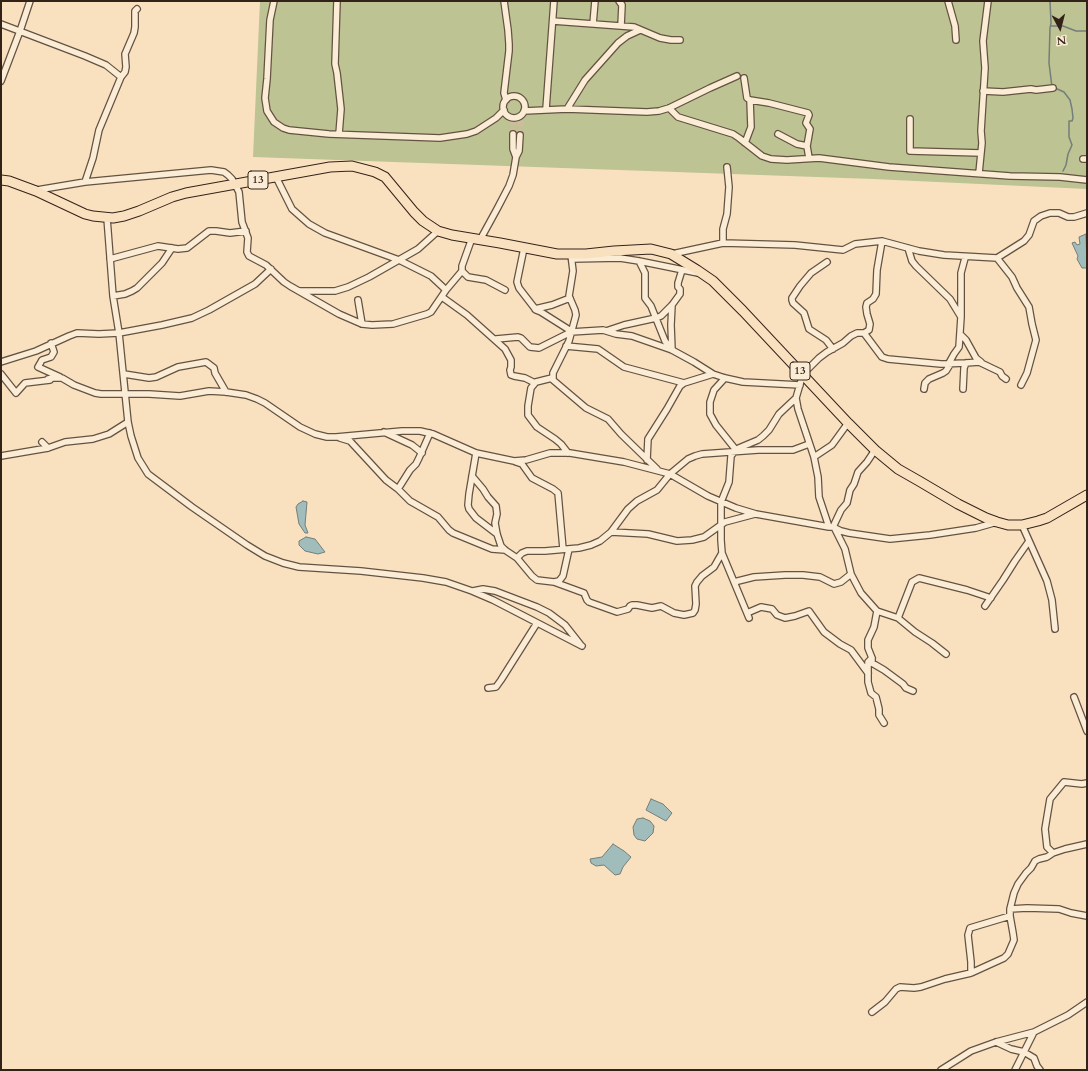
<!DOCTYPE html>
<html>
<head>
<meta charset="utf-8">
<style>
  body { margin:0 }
  #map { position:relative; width:1088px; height:1071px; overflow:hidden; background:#f9e1c0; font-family:Cardo,serif }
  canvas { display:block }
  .frame { position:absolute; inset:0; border:2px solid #332218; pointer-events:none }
  .north { position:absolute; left:1040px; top:8px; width:40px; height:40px; -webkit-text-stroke:3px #fbecd6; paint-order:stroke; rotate:173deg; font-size:11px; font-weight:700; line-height:16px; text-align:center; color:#332218 }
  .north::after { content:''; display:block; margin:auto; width:14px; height:18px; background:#332218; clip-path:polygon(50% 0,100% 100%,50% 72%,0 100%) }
</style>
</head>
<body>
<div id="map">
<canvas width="1088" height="1071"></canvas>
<div class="frame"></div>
<div class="north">N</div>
</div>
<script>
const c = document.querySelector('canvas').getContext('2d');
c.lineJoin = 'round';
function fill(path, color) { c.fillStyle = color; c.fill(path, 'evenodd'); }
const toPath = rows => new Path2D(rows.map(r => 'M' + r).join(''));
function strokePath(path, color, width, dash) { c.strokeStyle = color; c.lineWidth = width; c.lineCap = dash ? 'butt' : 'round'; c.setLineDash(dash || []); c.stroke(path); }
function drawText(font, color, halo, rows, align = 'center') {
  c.font = font + ' Cardo,serif'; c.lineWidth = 3; c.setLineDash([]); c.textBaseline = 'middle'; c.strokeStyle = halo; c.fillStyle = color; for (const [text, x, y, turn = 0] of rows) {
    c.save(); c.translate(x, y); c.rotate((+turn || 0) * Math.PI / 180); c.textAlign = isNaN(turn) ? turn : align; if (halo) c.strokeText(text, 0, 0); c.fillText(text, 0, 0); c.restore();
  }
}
const green = toPath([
  [260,1,1087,1,1087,189,873,179,253,157]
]);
const water = toPath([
  [1086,234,1087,268,1082,268,1077,259,1078,256,1072,243,1075,242,1077,245,1080,244,1079,237,1086,234],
  [303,501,307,502,305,525,308,533,305,533,299,524,296,507,298,504,303,501],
  [306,537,315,539,325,552,318,554,305,551,299,545,299,541,306,537],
  [651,799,663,804,672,813,666,821,646,810,651,799],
  [643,818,650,821,654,826,653,833,645,841,637,839,634,835,633,827,637,819,643,818],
  [613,844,624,851,631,857,623,867,620,874,615,875,604,865,596,866,591,863,590,859,602,857,613,844]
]);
const stream = toPath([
  [1050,1,1051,23,1050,28,1049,63,1052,87],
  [1051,26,1063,26,1076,31,1087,31],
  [1055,88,1064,92,1070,100,1072,109,1073,118,1072,121,1069,121,1069,137,1072,145,1068,154,1066,165,1063,171]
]);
const streetTunnel = toPath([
  [513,134,513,121],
  [520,135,521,121]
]);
const street = toPath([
  [274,1,270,20,267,79,265,98,267,111,274,122,283,128,289,130,329,134,440,138,467,134,476,131,496,118,504,110],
  [337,1,335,64,337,73,341,109,339,134],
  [504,1,508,30,509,44,509,51,504,93,506,100],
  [619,1,622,5,621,26],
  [948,1,955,26,956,40],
  [553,21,634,27,660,38,671,40,680,40],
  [1,24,85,56,106,65,121,77],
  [593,24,595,1],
  [744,78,747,98,750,100],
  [1,81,20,31,30,1],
  [983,91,1003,92,1031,89,1036,90,1053,88],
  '503 107a11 11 0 1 1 22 0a11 11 0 1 1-22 0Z',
  [669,108,678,117,733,134,739,138,762,156,771,159,787,160,819,158,889,167,916,169,1010,176,1060,177,1087,180],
  [546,109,554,1],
  [567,109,585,80,618,43,627,36,640,30],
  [524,111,567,109,647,112,659,111,669,108,710,88,737,76],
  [910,119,910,151,981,153],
  [513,134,513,149,516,157],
  [778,134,797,144,807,146],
  [745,143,751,127,750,100,769,103,808,113,809,115,806,123,810,129,807,146,809,158],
  [1083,159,1087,159],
  [979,173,982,143,981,131,985,68,983,41,988,1],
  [276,177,292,209,309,224,325,233,399,260,431,276,446,290],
  [85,182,93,158,99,130,121,77,125,72,126,67,125,54,134,33,135,27,135,11,137,9],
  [37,190,85,182,211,170,224,172,228,175,232,179,239,192,242,222,248,238,247,252,249,256,266,265,284,282,290,286,339,314,362,324,372,325,393,324,427,314,431,312,446,290,462,271],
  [107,218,113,296,119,333,128,422,131,436,138,458,148,474,192,507,247,545,265,556,283,563,299,567,361,571,423,578,446,582,472,591,493,600,582,646],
  [472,238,462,266,462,271,468,277,486,280,505,290],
  [480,240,497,209,509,186,513,175,516,157,519,151,520,135],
  [882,241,877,270,876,294,873,299,867,303,866,307,867,314,870,324,869,330,864,333,857,333,851,336,843,343,827,352,819,358,803,374,796,398,798,409,814,457,818,477,819,497,829,527,833,527,841,531,849,533,890,539,930,535,976,528,997,522],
  [723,243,723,229,727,214,729,187,727,167],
  [524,248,517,282,519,288,536,310,541,312,571,331],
  [908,248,912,261,916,266,950,299,961,317,959,347,954,354,949,363],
  [672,254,723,243,795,245,843,250,855,244,882,241,919,251,944,255,997,258,1024,241,1029,235,1034,221,1041,216,1050,213,1059,213,1068,217,1074,217,1087,213],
  [571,255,573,271,569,296,575,310,576,315,569,341,553,373,553,380,586,408,608,419,621,434,657,469],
  [997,258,1012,277,1017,288,1029,307,1032,324,1036,340,1027,373,1021,385],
  [110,259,158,246,178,249,187,248,209,231,216,231,230,233,246,231],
  [572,259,620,258,639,261,698,273],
  [639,261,645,273,645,298,651,306,665,341,672,350],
  [827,262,811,273,800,286,792,298,792,300,793,303,804,313,809,329,826,340,833,349],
  [300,291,335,291,348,287,369,277,418,249,438,231],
  [113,296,125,294,132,291,137,288,162,263,172,248],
  [442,297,467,315,505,349,511,360,511,367,510,370,511,375,514,376,525,378,535,383],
  [358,300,362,324],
  [672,305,671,325,672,350],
  [535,309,552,305,570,298],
  [961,317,961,273,965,258],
  [606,331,624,325,656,318,661,316,672,305,680,294,680,289,678,287,678,283,682,270],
  [864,333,882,357,888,359,941,364,966,363,979,362,1000,372,1002,376,1006,379],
  [960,334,966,340,976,358,981,362],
  [496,339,518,337,521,338,530,347,539,348,571,332,603,330,616,334,632,336,672,350,694,362,713,374,725,378,743,382,800,385],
  [51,343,54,352,51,357,42,360,38,367,60,377],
  [566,346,598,349,624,367,684,383],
  [1,362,36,351,69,336,77,333,99,334,119,333,162,325,192,318,209,310,255,284,271,269],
  [1,374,16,393,25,383,50,380],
  [124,374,149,378,156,377,178,367,206,362,214,368,215,373,226,392],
  [552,378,536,382,531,388,528,406,528,415,537,427,555,439,561,444,568,453],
  [725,378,714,390,710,402,710,414,716,425,736,450],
  [48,379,53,378,62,378,74,385,95,393,101,394,149,394,180,396,209,391,226,392,246,395,257,399,265,403,300,427,315,434,327,437,336,437,402,431,420,431,433,434,476,453,514,461,526,460,550,453,570,453,624,462,670,474,708,496,736,508,756,514,829,527],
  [924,389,925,383,929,379,943,373,946,371,951,363],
  [963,389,964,368,966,363],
  [384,432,412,445,422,453],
  [340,438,350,441,386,480,398,489,410,501,438,517,449,530,453,533,492,549,505,550],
  [42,442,48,448],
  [476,453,469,494,468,505,469,509,476,518,497,534],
  [1,456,48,448,65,442,93,439,109,434,128,422],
  [814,457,832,445,848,423],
  [647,460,648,439,667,409,680,386,684,383,713,374],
  [516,462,522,464,532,478,553,489,558,493,563,549],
  [472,476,483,489,488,497,496,506,497,514,495,523,497,534,501,546,505,550,517,558,532,576,537,580,554,582,559,581,563,576,569,549],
  [398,489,410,470,416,464,419,458,430,433],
  [1022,525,1047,581,1052,600,1055,629],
  [833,527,841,510,847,503,850,490,854,484,858,472,867,462,875,450],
  [834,527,845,549,851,574,861,593,877,611,874,627,868,640,868,648,872,658,872,663,884,670,903,684,906,688,913,691],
  [611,532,648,534,677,541,692,540,704,537,725,522,755,514],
  [722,553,749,618],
  [517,558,522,553,527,551,545,551,579,548,591,545,600,541,611,532,628,509,637,501,657,490,670,474,688,459,695,456,702,454,758,450,793,450,809,444],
  [554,582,584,593,587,600,589,602,617,612,628,609,630,606,632,605,637,605,652,608,661,606,674,613,684,615,693,613,695,610,696,604,695,586,697,582,702,576,714,567,722,553,721,540,721,502,729,482,731,456,734,452,739,448,758,440,763,436,769,430,779,414,796,398],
  [734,582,754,577,785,575,803,575,820,577,834,584,841,582,851,574],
  [473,591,483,589,495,591,537,607,549,613,565,625,580,644],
  [985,606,1003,580,1015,561,1029,541],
  [877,611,898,618,915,632,932,643,946,654],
  [747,613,761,607,772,609,777,615,785,618,795,616,809,611,824,632,840,644,851,650,868,673],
  [898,618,912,582,919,578,967,590,991,598],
  [872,658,868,662,868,682,871,693,876,697,879,709,879,715,884,723],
  [488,688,496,687,501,680,537,623],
  [1074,697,1087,731],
  [1053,853,1047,847,1045,829,1050,799,1064,782,1082,784,1087,783],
  [1010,909,1027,908,1059,909,1071,913,1087,916],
  [971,973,971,962,968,935,970,928,1010,916],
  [872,1012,885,1002,896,989,900,987,914,988,921,987,945,979,971,973,1004,958,1008,954,1014,940,1013,933,1010,916,1010,909,1014,893,1018,884,1026,873,1031,868,1035,861,1039,859,1047,857,1053,853,1065,849,1087,844],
  [996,1042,1011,1049,1024,1052,1034,1058,1037,1066,1040,1070],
  [941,1070,971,1051,996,1042,1034,1032],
  [1015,1070,1034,1032,1068,1015,1087,1002]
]);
const primary = toPath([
  [1,180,9,181,36,191,85,214,93,216,113,218,124,216,139,211,172,197,186,193,330,167,352,166,375,172,385,177,414,212,423,221,438,231,452,235,500,243,557,254,586,254,614,251,651,249,671,254,697,270,713,281,743,311,848,423,875,450,898,469,919,481,958,504,986,518,997,522,1008,525,1022,525,1038,521,1047,518,1087,495]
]);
const shields = [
  [258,180,20],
  [800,371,20]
];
const shieldNames = [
  ["13",258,180],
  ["13",800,371]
];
fill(green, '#bdc393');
fill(water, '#a0bcbb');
strokePath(water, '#747e7a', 1);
strokePath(stream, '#747e7a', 1.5);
strokePath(streetTunnel, '#d1bb9e', 5.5, [5.5, 3]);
strokePath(street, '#645242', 8);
strokePath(primary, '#332218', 11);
strokePath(street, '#fbecd6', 5.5);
strokePath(primary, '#f9e1c0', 9);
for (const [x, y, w] of shields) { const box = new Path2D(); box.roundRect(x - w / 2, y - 9, w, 18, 3); c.fillStyle = '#fbecd6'; c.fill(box); strokePath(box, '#332218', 1); }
drawText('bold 11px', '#332218', null, shieldNames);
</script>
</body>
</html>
